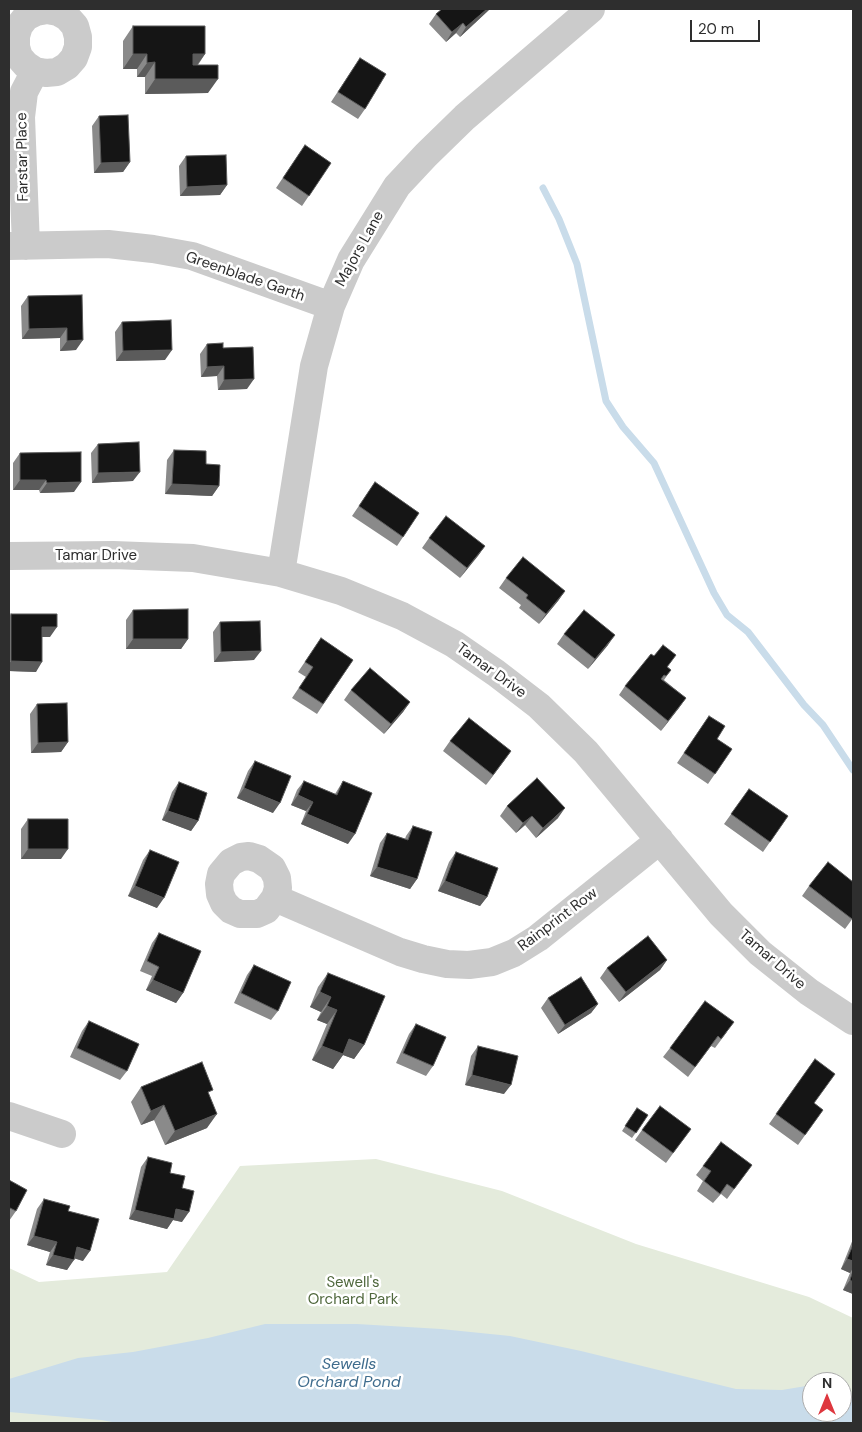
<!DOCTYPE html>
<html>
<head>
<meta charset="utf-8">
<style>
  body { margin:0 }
  #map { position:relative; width:862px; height:1432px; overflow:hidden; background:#fff; font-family:"DM Sans",sans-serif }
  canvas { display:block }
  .frame { position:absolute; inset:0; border:10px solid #2e2e2e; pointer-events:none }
  .north { position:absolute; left:802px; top:1372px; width:50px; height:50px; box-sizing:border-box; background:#fff; border:1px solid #ababab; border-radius:50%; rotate:0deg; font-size:14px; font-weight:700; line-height:20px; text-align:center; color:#2e2e2e }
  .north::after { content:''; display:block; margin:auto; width:18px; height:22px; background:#de373e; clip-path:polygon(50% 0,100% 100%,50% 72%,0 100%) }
  .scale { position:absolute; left:690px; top:20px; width:70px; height:22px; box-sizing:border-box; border:2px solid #2e2e2e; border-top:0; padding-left:6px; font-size:15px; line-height:18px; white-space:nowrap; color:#2e2e2e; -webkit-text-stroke:4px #fff; paint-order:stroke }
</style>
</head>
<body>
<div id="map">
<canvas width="862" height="1432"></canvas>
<div class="frame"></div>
<div class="north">N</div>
<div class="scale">20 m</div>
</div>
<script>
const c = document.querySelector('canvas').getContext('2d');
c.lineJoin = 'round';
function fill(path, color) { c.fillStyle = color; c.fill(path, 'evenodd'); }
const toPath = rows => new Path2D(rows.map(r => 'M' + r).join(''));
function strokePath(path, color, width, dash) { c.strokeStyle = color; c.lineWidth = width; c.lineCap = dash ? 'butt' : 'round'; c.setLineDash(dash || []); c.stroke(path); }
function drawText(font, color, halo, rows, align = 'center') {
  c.font = font + ' "DM Sans",sans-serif'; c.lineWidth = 5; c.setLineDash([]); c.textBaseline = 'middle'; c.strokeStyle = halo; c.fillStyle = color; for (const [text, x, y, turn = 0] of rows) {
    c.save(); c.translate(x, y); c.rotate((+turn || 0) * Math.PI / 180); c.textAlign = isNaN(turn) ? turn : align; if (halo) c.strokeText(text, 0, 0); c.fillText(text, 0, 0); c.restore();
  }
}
const green = toPath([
  [376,1159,502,1191,636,1244,809,1297,853,1318,853,1423,9,1423,9,1268,39,1282,167,1272,240,1166],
  [812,1382,842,1382,842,1412,812,1412]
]);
const water = toPath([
  [265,1324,357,1324,441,1329,510,1336,581,1351,736,1389,782,1390,812,1385,812,1412,842,1412,842,1388,853,1397,853,1423,118,1423,101,1420,9,1412,9,1379,78,1358,133,1352,208,1338]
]);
const stream = toPath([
  [543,188,559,219,577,264,606,401,623,427,654,463,714,593,727,615,748,632,804,705,823,725,853,770]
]);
const minor = toPath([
  [9,246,108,244,153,249,192,256,331,306],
  [26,246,21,117,24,92,35,71,46,73,57,72,67,66,74,58,78,47,78,37,75,26,67,17,58,12,47,10,36,12,26,17,19,26,16,36,16,47,19,57,26,65,35,71],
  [9,556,113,555,193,558,281,573,341,591,402,616,454,644,496,673,539,706,586,752,721,914,760,953,809,992,853,1021],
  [281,573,314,366,331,306,351,260,397,186,426,155,465,117,591,9],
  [275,898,278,888,277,878,272,868,259,859,249,856,241,857,231,862,221,874,219,884,220,894,224,903,231,910,240,914,257,914,266,910,275,898,400,952,423,959,447,964,469,965,492,962,514,953,538,938,660,840],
  [9,1116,62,1134]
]);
const wall = toPath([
  [442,9,490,9,460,37,456,33,446,42,429,24,436,14],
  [133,26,205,54,198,65,208,93,145,94,145,77,137,77,137,69,123,69,123,41],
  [360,58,365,109,358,119,331,102],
  [99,116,130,162,123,172,94,173,92,126],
  [305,145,331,163,302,206,276,188],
  [186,156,227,185,220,195,180,196,179,166],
  [82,295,76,350,60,351,60,338,22,339,21,306,28,296],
  [122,322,165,360,116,361,115,332],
  [207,344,223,348,247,389,218,390,217,376,201,377,200,354],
  [98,444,133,481,92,483,91,453],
  [174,450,206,464,219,486,212,496,165,494,167,460],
  [20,453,74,492,40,493,39,490,13,490,13,463],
  [375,482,419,513,397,546,352,516],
  [429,538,485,546,460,578,422,548],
  [506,578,565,591,558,601,539,624,519,608,521,605,499,588],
  [133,610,188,639,181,649,126,649,126,620],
  [11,614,50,637,42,637,36,672,9,671,9,617],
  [220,622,254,660,214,662,213,632],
  [564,634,608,645,588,669,557,644],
  [321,638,353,660,317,714,292,698,306,677,298,672],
  [668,667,671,670,664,680,686,698,661,731,619,695,625,686],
  [351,690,410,702,403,712,384,734,344,700],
  [37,704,68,742,61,752,31,753,30,714],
  [709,716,717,739,732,749,708,784,677,763],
  [450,741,511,751,486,785,443,751],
  [255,761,273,813,237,798,248,771],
  [304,781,335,794,343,781,348,844,301,824,306,811,291,805,297,790],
  [179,782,198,821,191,831,162,820,172,792],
  [749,789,788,816,763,852,724,824],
  [507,806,558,818,536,838,525,825,516,833,500,816],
  [28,819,61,859,21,859,21,829],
  [413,826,417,879,410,889,370,876,380,843,387,833,405,839,406,836],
  [150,850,157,908,128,896,143,860],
  [456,852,487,897,480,906,438,891,449,862],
  [809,886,853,918,845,929,802,896],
  [159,933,183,993,176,1003,146,990,152,976,140,971,152,943],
  [667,960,660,970,619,1002,600,978,607,968],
  [254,965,278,1011,271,1020,234,1003,247,975],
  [328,973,364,1045,354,1059,343,1055,333,1069,312,1060,327,1024,317,1020,321,1012,310,1007,318,987],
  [548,998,598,1004,591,1013,558,1034,541,1008],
  [89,1021,127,1071,120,1080,70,1057,82,1031],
  [416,1024,433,1066,426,1076,396,1063,409,1034],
  [727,1032,715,1048,711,1046,688,1077,663,1057,670,1048],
  [478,1046,504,1094,465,1085,471,1056],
  [815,1059,814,1103,823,1110,798,1145,769,1124],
  [141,1087,209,1095,207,1128,165,1145,154,1120,141,1125,131,1102],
  [637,1108,648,1115,632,1138,622,1131],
  [691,1129,666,1163,635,1140,642,1130],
  [148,1157,170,1173,182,1188,182,1222,173,1220,167,1229,129,1219,141,1167],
  [752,1165,727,1199,721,1194,713,1203,697,1191,703,1181,696,1175,703,1166],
  [9,1180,16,1211,9,1221],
  [44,1199,68,1211,83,1261,74,1258,67,1270,46,1265,50,1252,27,1245,37,1209],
  [853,1239,853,1294,843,1290,850,1273,841,1269]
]);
const shadedWall = toPath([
  [487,9,490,9,460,37,466,27],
  [463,23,456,33,446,42,452,32],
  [133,54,147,54,137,69,123,69],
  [193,54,205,54,195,68,183,68],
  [155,62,145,77,137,77,147,63],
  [155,79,218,79,208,93,145,94],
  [130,162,123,172,94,173,101,163],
  [227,185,220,195,180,196,187,187],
  [67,328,60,338,22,339,29,329],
  [83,340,76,350,60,351,67,341],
  [172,350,165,360,116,361,123,351],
  [224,366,217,376,201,377,207,367],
  [254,379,247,389,218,390,224,380],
  [140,472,133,481,92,483,98,473],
  [20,480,46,480,39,490,13,490],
  [81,482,74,492,40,493,47,483],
  [172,484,219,486,212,496,165,494],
  [485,546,478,556,460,578,467,568],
  [565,591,558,601,539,624,546,614],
  [42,627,57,627,50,637,36,637],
  [615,635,608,645,588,669,595,659],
  [133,639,188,639,181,649,126,649],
  [261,651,254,660,214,662,221,652],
  [11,661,42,662,36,672,9,671,9,664],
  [686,698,679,708,661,731,668,721],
  [410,702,403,712,384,734,391,724],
  [68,742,61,752,31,753,38,743],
  [511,751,504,761,486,785,493,775],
  [244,788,280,803,273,813,237,798],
  [298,795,313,802,306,811,291,805],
  [565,808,558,818,536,838,543,828],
  [168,811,198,821,191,831,162,820],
  [307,814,355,834,348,844,301,824],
  [532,816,525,825,516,833,523,823],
  [28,849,68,849,61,859,21,859],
  [377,867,417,879,410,889,370,876],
  [445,881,487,897,480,906,438,891],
  [135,886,164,898,157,908,128,896],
  [667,960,660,970,619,1002,626,992],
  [153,980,183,993,176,1003,146,990],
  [320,992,331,997,321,1012,310,1007],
  [598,1004,591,1013,558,1034,565,1025],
  [327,1006,337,1010,327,1024,317,1020],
  [349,1039,364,1045,354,1059,343,1055,333,1069,312,1060,322,1046],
  [472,1075,511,1085,504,1094,465,1085],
  [164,1105,154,1120,141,1125,151,1111],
  [217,1114,207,1128,165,1145,175,1131],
  [176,1209,189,1212,182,1222,173,1220,167,1229,129,1219,135,1210],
  [34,1236,57,1242,50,1252,27,1245],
  [77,1247,90,1251,83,1261,70,1257],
  [53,1255,74,1260,67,1270,46,1265],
  [847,1259,853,1261,853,1268,850,1273,841,1269],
  [850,1280,853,1282,853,1294,843,1290]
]);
const building = toPath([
  [442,9,487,9,466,27,463,23,452,32,436,14,442,9],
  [133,26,205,26,205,54,193,54,193,65,218,65,218,79,155,79,155,62,147,63,147,54,133,54,133,26],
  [360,58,386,74,365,109,338,92,360,58],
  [128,115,130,162,101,163,99,116,128,115],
  [305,145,331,163,309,196,283,178,305,145],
  [226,155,227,185,187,187,186,156,226,155],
  [82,295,83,340,67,341,67,328,29,329,28,296,82,295],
  [171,320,172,350,123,351,122,322,171,320],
  [223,343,223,348,253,347,254,379,224,380,224,366,207,367,207,344,223,343],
  [139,442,140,472,98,473,98,444,139,442],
  [174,450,206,451,206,464,220,465,219,486,172,484,174,450],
  [81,452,81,482,47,483,46,480,20,480,20,453,81,452],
  [375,482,419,513,403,537,359,506,375,482],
  [446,516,485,546,467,568,429,538,446,516],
  [523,557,565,591,546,614,526,598,528,595,506,578,523,557],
  [188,609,188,639,133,639,133,610,188,609],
  [584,610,615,635,595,659,564,634,584,610],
  [11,614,57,614,57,627,42,627,42,662,11,661,11,614],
  [260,621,261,651,221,652,220,622,260,621],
  [321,638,353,660,323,704,299,688,313,667,305,662,321,638],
  [663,645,676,655,667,667,671,670,666,676,664,675,661,679,686,698,668,721,625,686,651,654,654,656,663,645],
  [370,668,410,702,391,724,351,690,370,668],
  [67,703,68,742,38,743,37,704,67,703],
  [709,716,725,726,717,739,732,749,715,774,684,753,709,716],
  [469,718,511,751,493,775,450,741,469,718],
  [255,761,291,776,280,803,244,788,255,761],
  [537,778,565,808,543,828,532,816,523,823,507,806,537,778],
  [304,781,337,795,343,781,372,793,355,834,307,814,313,802,298,795,304,781],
  [179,782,207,793,198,821,168,811,179,782],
  [749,789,788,816,770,842,731,814,749,789],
  [28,819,68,819,68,849,28,849,28,819],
  [413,826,432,832,417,879,377,867,387,833,408,840,413,826],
  [150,850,179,862,164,898,135,886,150,850],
  [456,852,498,868,487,897,445,881,456,852],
  [828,862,853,882,853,917,852,919,809,886,828,862],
  [159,933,201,951,183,993,153,980,159,967,147,961,159,933],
  [648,936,667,960,626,992,607,968,648,936],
  [254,965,291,982,278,1011,241,993,254,965],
  [328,973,385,996,364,1045,349,1039,343,1054,322,1046,337,1010,327,1006,331,997,320,992,328,973],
  [581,977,598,1004,565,1025,548,998,581,977],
  [705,1001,734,1022,721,1039,718,1036,695,1067,670,1048,705,1001],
  [89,1021,139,1044,127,1071,77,1048,89,1021],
  [416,1024,446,1037,433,1066,403,1053,416,1024],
  [478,1046,518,1056,511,1085,472,1075,478,1046],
  [815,1059,835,1074,814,1103,823,1110,805,1135,776,1114,815,1059],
  [202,1062,213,1090,208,1092,217,1114,175,1131,164,1105,151,1111,141,1087,202,1062],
  [660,1106,691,1129,673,1153,642,1130,660,1106],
  [637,1108,648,1115,636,1133,625,1126,637,1108],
  [721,1142,752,1165,734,1189,727,1184,720,1194,704,1181,711,1171,703,1166,721,1142],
  [148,1157,172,1163,170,1173,185,1176,182,1188,194,1191,189,1212,176,1209,174,1219,135,1210,148,1157],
  [9,1180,27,1190,16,1211,10,1208,9,1210,9,1180],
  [44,1199,70,1206,68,1211,99,1219,90,1251,77,1247,74,1260,53,1255,57,1242,34,1236,44,1199],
  [853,1245,853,1261,847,1259,853,1245],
  [853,1271,853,1282,850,1280,853,1271]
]);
const streetNames = [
  ["Farstar Place",23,157,-91],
  ["Majors Lane",360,249,-61],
  ["Greenblade Garth",245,277,19],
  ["Tamar Drive",96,556],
  ["Tamar Drive",491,671,36],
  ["Rainprint Row",558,920,-37],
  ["Tamar Drive",772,960,41]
];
const parkNames = [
  ["Sewell's",353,1283],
  ["Orchard Park",353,1300]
];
const waterNames = [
  ["Sewells",349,1365],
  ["Orchard Pond",349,1383]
];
fill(green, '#e4ebdc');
fill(water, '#c9dcea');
strokePath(stream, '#c9dcea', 7);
strokePath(minor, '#cbcbcb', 28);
fill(wall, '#8a8a8a');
fill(shadedWall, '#5b5b5b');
fill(building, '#151515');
strokePath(building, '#5b5b5b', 1);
drawText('15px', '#2e2e2e', '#fff', streetNames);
drawText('15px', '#50683d', '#fff', parkNames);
drawText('italic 16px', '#3f6c8d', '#fff', waterNames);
</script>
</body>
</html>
